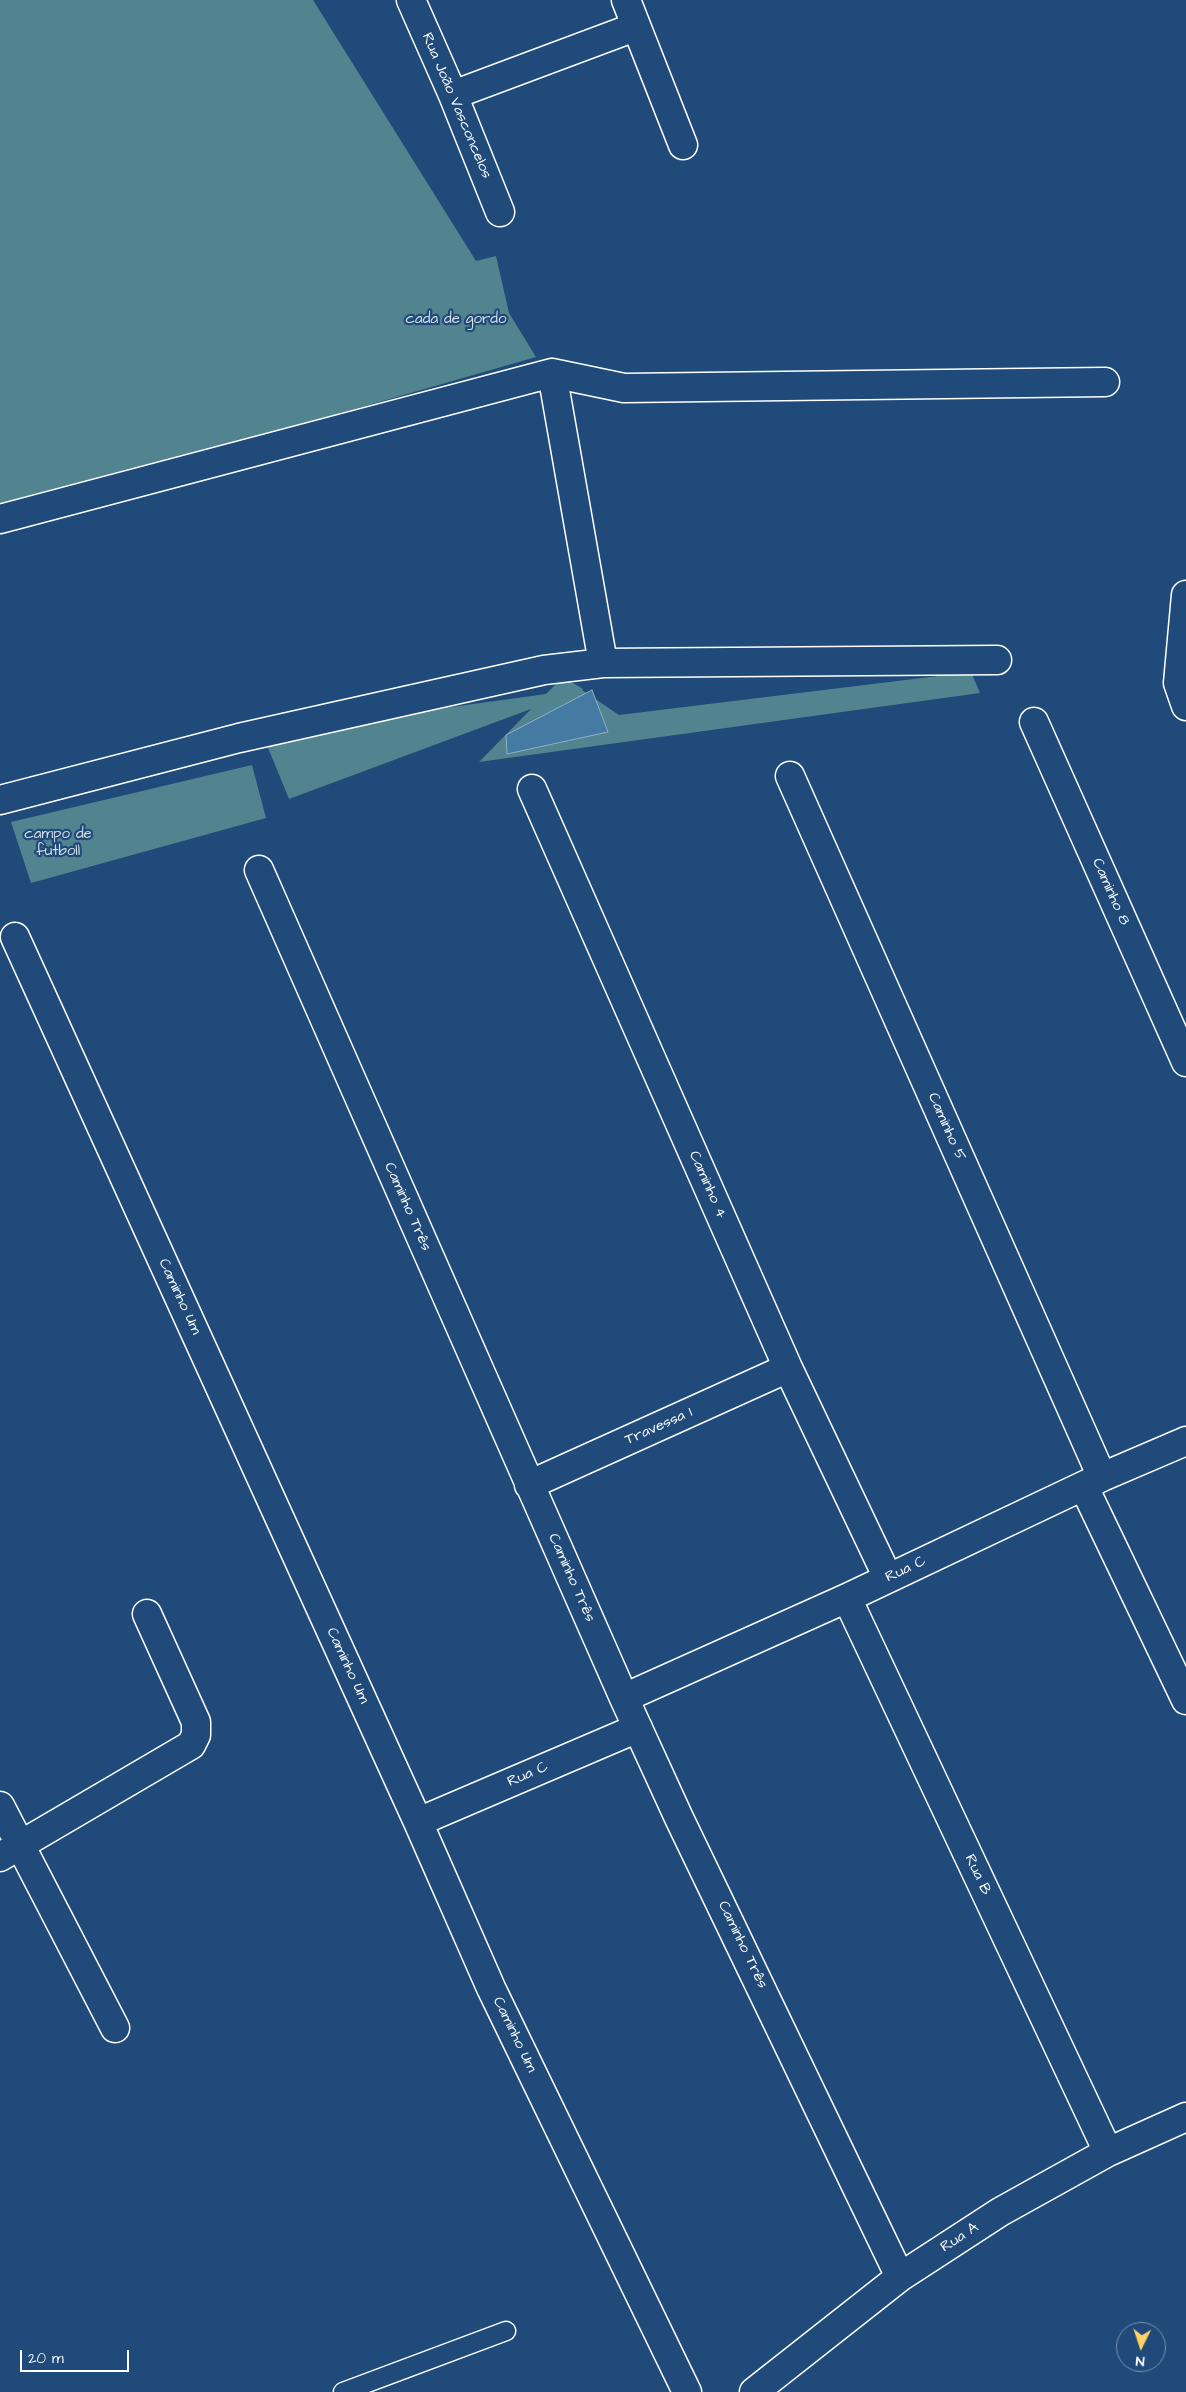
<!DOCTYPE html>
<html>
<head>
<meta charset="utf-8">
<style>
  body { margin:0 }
  #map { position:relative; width:1186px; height:2392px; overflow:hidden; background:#1f4a7a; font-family:"Architects Daughter",sans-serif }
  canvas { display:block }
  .north { position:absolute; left:1116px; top:2322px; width:50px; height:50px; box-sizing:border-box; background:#1f4a7a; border:1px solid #7992af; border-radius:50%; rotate:184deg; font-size:14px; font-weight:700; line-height:20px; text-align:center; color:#fff }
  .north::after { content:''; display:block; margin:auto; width:18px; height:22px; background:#ffd166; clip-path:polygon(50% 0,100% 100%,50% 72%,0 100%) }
  .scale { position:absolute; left:20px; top:2350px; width:109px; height:22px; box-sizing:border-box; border:2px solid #fff; border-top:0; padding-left:6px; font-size:15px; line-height:18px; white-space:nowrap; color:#fff; -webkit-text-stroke:4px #1f4a7a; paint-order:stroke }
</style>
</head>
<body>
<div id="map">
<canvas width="1186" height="2392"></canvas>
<div class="north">N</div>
<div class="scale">20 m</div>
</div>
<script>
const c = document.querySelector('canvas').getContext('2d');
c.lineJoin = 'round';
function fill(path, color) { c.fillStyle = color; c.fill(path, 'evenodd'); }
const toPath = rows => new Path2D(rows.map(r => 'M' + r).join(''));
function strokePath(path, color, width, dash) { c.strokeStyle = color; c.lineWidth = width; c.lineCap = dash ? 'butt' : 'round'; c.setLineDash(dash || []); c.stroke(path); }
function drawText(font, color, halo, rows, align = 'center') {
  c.font = font + ' "Architects Daughter",sans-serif'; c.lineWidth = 4.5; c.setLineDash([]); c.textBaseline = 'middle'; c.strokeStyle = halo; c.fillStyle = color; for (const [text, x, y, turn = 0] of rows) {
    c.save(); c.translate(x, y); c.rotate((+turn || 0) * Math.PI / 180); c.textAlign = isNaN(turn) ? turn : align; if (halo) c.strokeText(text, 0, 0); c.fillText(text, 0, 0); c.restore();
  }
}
const green = toPath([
  [0,0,313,0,476,261,496,256,509,313,536,357,0,511],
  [971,672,980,693,479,762,531,709,289,799,262,733,546,694,563,677,583,689,582,690,619,715],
  [252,765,266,818,31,883,11,822]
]);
const water = toPath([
  [592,690,608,732,507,754,506,735,592,690]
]);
const service = toPath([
  [343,2392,506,2331]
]);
const minor = toPath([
  [411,0,453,95,500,212],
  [626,0,683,145],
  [453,95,635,27],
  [552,373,603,663],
  [0,519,552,373,624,388,1105,382],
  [1186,595,1178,683,1186,706],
  [1034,722,1186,1062],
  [790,776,1102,1477],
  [532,789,788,1368,888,1578],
  [0,800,239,738,544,670,603,663,997,660],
  [259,870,624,1698,679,1818,900,2277],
  [15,937,418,1822,491,1988,687,2392],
  [529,1485,788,1368],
  [1084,1487,1186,1700],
  [847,1598,1108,2152],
  [624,1698,847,1598,1102,1477,1186,1441],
  [0,1806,115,2028],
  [418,1822,638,1728],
  [0,1857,191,1745,196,1735,196,1722,147,1614],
  [754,2392,900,2277,1000,2212,1108,2152,1186,2117]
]);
const streetNames = [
  ["Rua João Vasconcelos",456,106,67],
  ["Caminho 8",1110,892,66],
  ["Caminho 5",946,1127,66],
  ["Caminho 4",707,1185,66],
  ["Caminho Três",407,1207,66],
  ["Caminho Um",179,1297,65],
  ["Travessa 1",659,1427,-24],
  ["Rua C",906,1570,-25],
  ["Caminho Três",571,1578,66],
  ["Caminho Um",347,1666,65],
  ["Rua C",528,1775,-23],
  ["Rua B",977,1875,65],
  ["Caminho Três",742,1945,64],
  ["Caminho Um",514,2035,64],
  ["Rua A",960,2238,-33]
];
const parkNames = [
  ["cada de gordo",456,320],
  ["campo de",58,835],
  ["futboll",58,852]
];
fill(green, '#52848f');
fill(water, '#457ba2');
strokePath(water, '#8fb0c7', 1);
strokePath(service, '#fff', 21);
strokePath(minor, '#fff', 31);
strokePath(service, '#1f4a7a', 18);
strokePath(minor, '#1f4a7a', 28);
drawText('15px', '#fff', '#1f4a7a', streetNames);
drawText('15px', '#d4e0e3', '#1f4a7a', parkNames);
</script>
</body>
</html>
